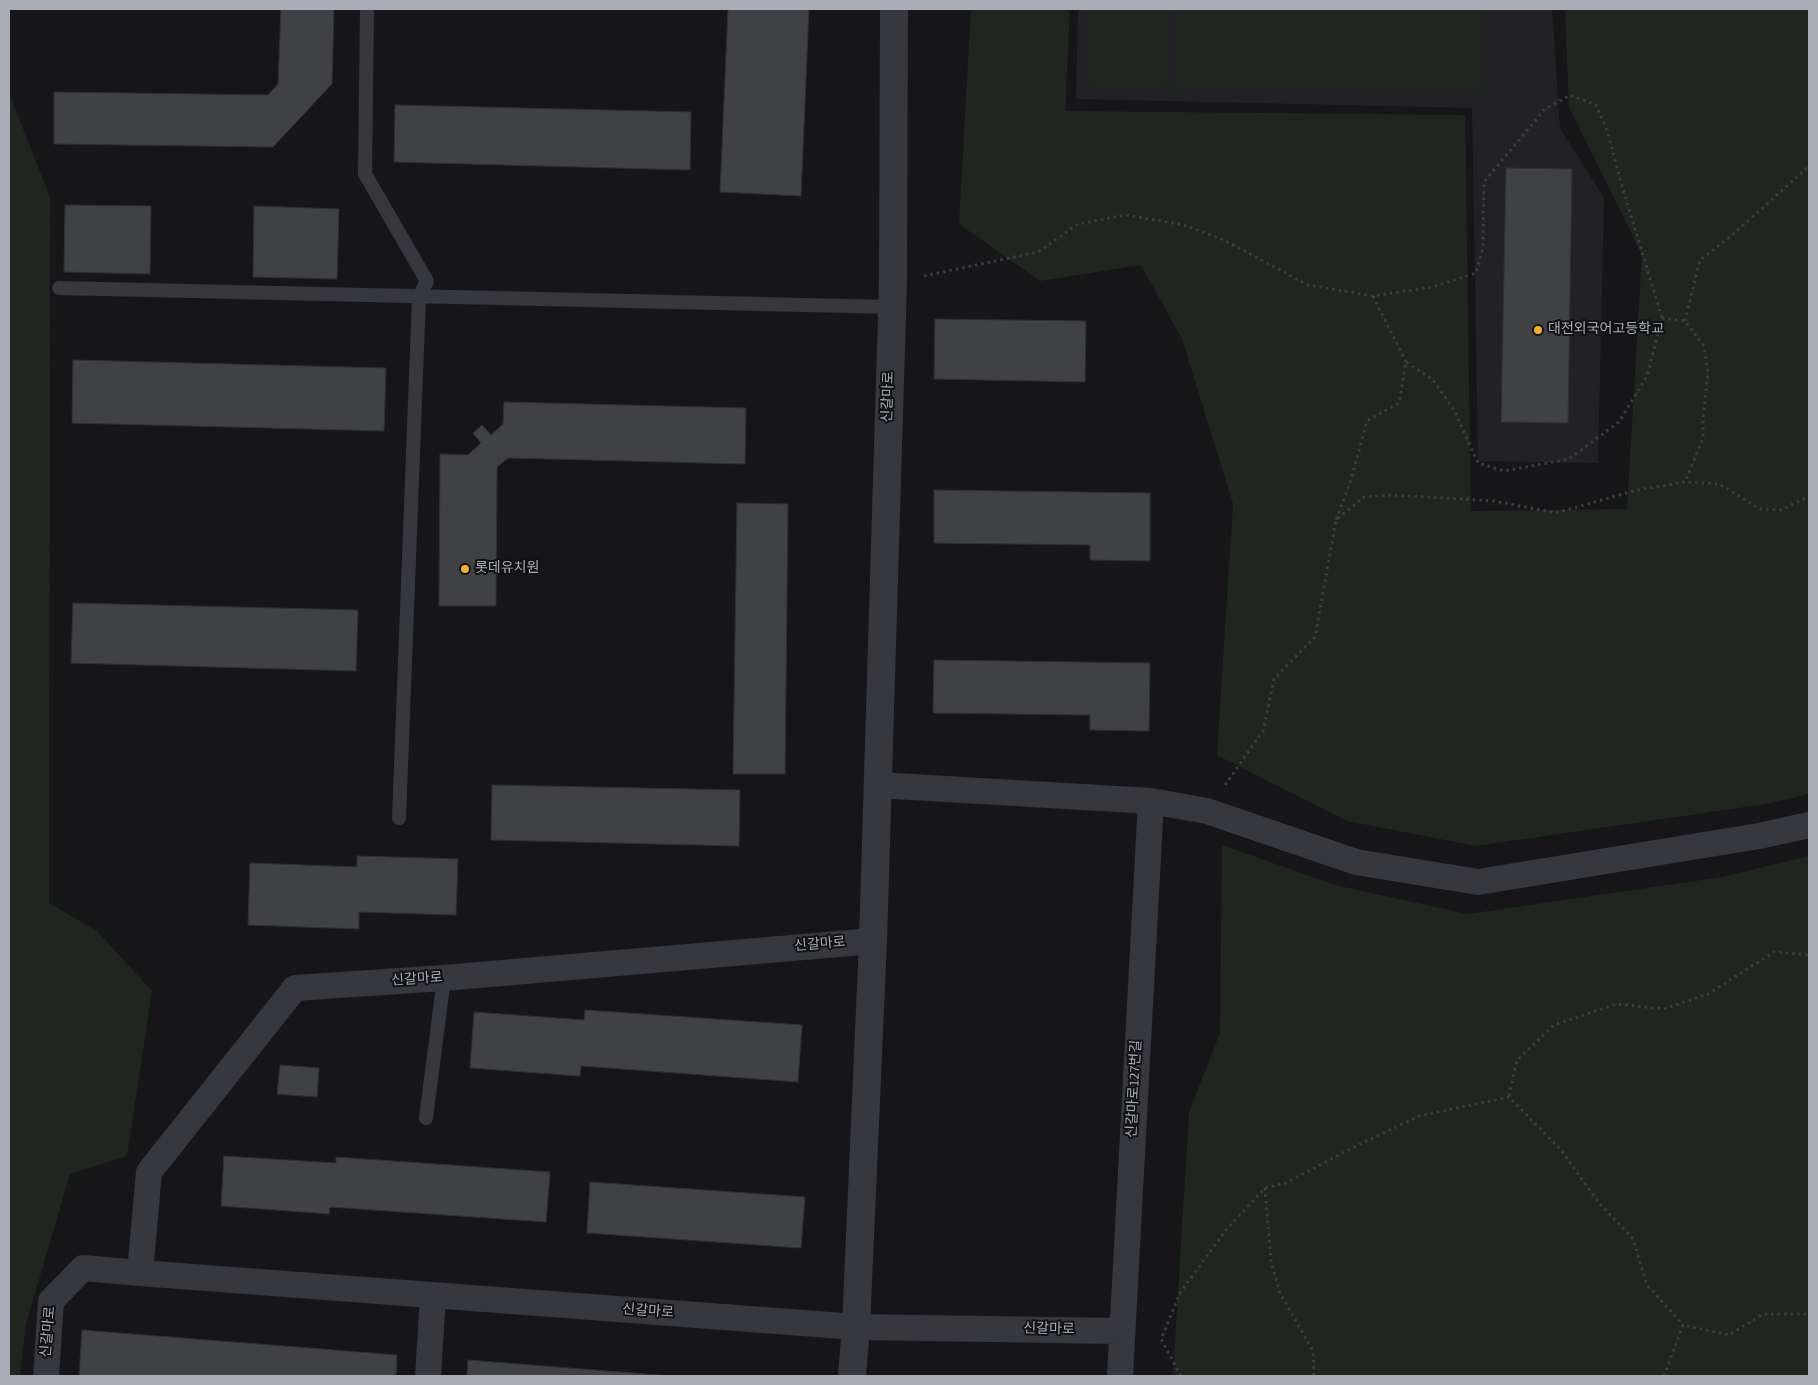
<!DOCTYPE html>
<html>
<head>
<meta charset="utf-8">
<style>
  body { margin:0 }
  #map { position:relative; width:1818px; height:1385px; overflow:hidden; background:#161618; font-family:"Source Sans 3",sans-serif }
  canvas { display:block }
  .frame { position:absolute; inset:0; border:10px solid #a8adb8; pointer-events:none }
</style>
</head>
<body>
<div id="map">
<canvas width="1818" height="1385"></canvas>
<div class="frame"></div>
</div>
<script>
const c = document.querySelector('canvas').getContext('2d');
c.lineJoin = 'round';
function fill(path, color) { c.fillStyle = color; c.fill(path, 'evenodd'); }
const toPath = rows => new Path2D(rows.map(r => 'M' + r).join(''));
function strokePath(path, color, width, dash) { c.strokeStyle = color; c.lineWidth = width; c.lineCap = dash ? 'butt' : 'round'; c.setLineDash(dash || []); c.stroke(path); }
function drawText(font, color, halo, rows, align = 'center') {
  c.font = font + ' "Source Sans 3","Noto Sans KR",sans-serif'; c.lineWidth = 4; c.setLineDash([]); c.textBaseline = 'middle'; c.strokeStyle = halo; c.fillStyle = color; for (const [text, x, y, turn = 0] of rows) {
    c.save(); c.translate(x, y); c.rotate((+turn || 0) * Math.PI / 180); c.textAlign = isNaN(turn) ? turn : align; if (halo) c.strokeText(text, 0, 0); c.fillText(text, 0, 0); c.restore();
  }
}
const built = toPath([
  [1078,9,1552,9,1560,128,1604,198,1598,463,1478,461,1472,108,1076,99]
]);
const green = toPath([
  [971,9,1070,9,1065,111,1465,115,1471,511,1627,509,1642,255,1569,107,1565,9,1809,9,1809,794,1766,804,1476,846,1347,821,1217,755,1233,504,1182,339,1141,265,1040,281,959,224],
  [1089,9,1168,9,1166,87,1088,85],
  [1175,9,1483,9,1483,91,1174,88],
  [9,93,50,197,49,903,97,931,152,991,127,1156,70,1174,26,1324,20,1376,9,1376,9,821,11,810,9,809],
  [1222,845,1335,885,1468,914,1722,877,1809,856,1809,1376,1173,1376,1189,1112,1220,1033]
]);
const building = toPath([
  [281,9,334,9,332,84,273,147,54,144,54,92,268,95,278,84,281,9],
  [728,9,809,9,801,196,720,192,728,9],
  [395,105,691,112,690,170,394,162,395,105],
  [1506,168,1572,169,1568,423,1501,422,1506,168],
  [65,205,151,206,150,274,64,272,65,205],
  [254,206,339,209,337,279,253,277,254,206],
  [935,319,1086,321,1085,382,934,379,935,319],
  [73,360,386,368,384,431,72,423,73,360],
  [504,402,746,408,745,464,508,458,497,467,496,606,439,606,440,454,468,455,481,443,473,433,482,425,491,435,503,424,504,402],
  [934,490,1150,493,1150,561,1090,560,1090,545,934,543,934,490],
  [737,503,788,504,785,774,733,774,737,503],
  [73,603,358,610,356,671,71,663,73,603],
  [934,660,1150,663,1149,731,1090,730,1090,715,933,713,934,660],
  [492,785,740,790,739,846,491,840,492,785],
  [357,856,458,859,456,915,359,912,359,929,248,925,250,863,357,867,357,856],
  [585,1010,802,1025,798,1082,581,1066,580,1076,470,1068,474,1012,584,1020,585,1010],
  [280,1065,319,1068,317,1097,277,1094,280,1065],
  [224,1156,336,1163,336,1157,550,1172,546,1222,330,1207,329,1214,221,1206,224,1156],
  [590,1182,805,1197,801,1248,587,1233,590,1182],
  [82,1330,397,1355,396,1376,79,1376,82,1330],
  [468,1360,671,1376,467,1376,468,1360]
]);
const path = toPath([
  [924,276,1038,252,1078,224,1126,215,1184,225,1224,240,1308,285,1373,296,1433,287,1476,273,1483,248,1484,182,1545,109,1570,95,1596,105,1607,130,1620,179,1662,318,1647,376,1619,422,1569,459,1504,471,1478,463,1454,410,1433,380,1406,362,1399,403,1367,421,1350,483,1336,520],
  [1373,296,1406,362],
  [1662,318,1685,321,1704,346,1708,373,1703,419,1703,438,1685,482],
  [1685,321,1700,260,1730,237,1809,166],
  [1225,785,1263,731,1274,679,1315,637,1336,520,1364,497,1391,495,1494,501,1556,513,1637,490,1685,482,1719,484,1760,509,1781,510,1809,496],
  [1509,1096,1517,1060,1554,1025,1617,1004,1664,1009,1708,994,1774,952,1809,955],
  [1265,1188,1271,1261,1280,1293,1313,1351,1314,1376],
  [1181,1376,1161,1339,1180,1293,1226,1230,1265,1188,1286,1183,1356,1146,1419,1116,1509,1097,1561,1150,1599,1203,1633,1239,1647,1285,1683,1325],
  [1664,1376,1683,1325,1729,1335,1763,1314,1809,1314]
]);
const service = toPath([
  [367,9,365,174,427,281,419,297,399,818],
  [59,288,892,307],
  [426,1118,444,978]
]);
const minor = toPath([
  [878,785,1151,801,1207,811,1356,862,1478,882,1759,836,1809,825],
  [140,1273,149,1172,295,988,444,978,873,941],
  [46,1376,51,1301,83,1268,140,1273,856,1327,1121,1331],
  [428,1376,433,1296],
  [1120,1376,1151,801]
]);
const tertiary = toPath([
  [852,1376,856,1327,873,941,893,282,894,9]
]);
const markers = [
  [1538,330,5,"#f2b134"],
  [465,569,5,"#f2b134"]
];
const poiNames = [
  ["대전외국어고등학교",1548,330],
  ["롯데유치원",475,569]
];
const streetNames = [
  ["신갈마로",889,397,-88],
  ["신갈마로",820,945,-5],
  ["신갈마로",417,980,-4],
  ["신갈마로127번길",1135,1089,-87],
  ["신갈마로",648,1312,4],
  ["신갈마로",1049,1330,1],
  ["신갈마로",49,1332,-85]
];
fill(built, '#222225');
fill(green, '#1e261f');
fill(building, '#404145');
strokePath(building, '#303034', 1);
strokePath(path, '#3d3f44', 3, [2.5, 4]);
strokePath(service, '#37383d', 14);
strokePath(minor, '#37383d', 26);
strokePath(tertiary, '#37383d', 28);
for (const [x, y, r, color] of markers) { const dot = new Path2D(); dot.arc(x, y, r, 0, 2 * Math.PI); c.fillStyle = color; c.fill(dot); strokePath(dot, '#111113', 2); }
drawText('14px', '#a8adb8', '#111113', poiNames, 'left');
drawText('14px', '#a8adb8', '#111113', streetNames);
</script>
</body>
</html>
